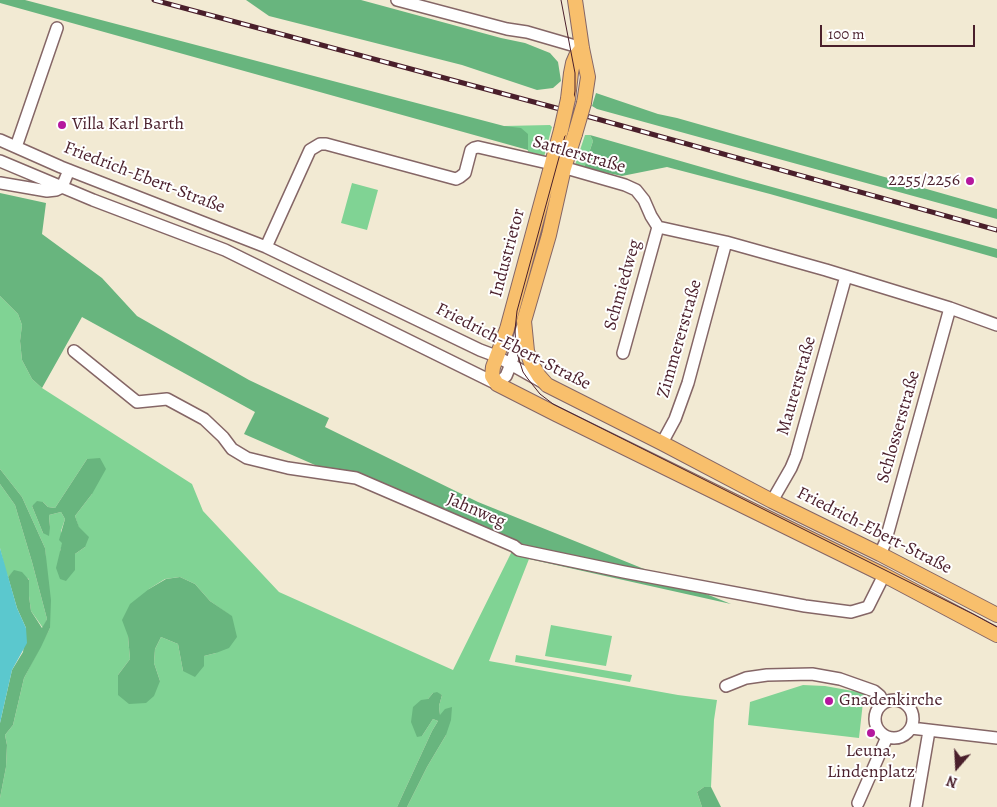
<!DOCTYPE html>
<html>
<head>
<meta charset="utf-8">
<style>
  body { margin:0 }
  #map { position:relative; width:997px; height:807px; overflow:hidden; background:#f2ead3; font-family:Alegreya,serif }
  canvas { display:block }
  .north { position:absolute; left:932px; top:742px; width:50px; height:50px; -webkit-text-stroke:4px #fff; paint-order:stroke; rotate:199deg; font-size:14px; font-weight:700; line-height:20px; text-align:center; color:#4a1f2b }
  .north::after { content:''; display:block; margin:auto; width:18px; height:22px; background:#4a1f2b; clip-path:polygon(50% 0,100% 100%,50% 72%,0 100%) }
  .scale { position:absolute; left:820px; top:25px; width:155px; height:22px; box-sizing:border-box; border:2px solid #4a1f2b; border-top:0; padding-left:6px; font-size:15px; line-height:18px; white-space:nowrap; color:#4a1f2b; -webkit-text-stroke:4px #fff; paint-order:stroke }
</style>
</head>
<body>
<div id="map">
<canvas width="997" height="807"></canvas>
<div class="north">N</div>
<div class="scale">100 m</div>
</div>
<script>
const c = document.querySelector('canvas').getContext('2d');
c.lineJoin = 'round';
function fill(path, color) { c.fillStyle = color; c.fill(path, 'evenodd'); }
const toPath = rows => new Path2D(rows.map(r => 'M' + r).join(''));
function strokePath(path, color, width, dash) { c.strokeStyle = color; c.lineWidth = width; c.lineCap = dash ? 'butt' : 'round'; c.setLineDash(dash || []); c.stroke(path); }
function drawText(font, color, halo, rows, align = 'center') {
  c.font = font + ' Alegreya,serif'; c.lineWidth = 4; c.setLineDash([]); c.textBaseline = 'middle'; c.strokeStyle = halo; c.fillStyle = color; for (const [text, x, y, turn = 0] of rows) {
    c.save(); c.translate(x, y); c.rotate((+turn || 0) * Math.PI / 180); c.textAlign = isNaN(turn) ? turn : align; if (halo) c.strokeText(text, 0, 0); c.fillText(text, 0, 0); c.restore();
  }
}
const green = toPath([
  [550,125,552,127,544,157,527,154,528,150,504,126],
  [585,135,590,135,593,141,584,168,577,166,575,165],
  [352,183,378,190,367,230,341,223],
  [0,296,18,314,22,325,20,341,22,360,32,379,42,388,192,484,203,511,279,592,453,670,512,551,529,559,489,661,678,695,717,700,714,720,711,787,704,787,697,792,702,807,407,807,427,767,446,735,440,715,439,706,442,695,433,693,428,699,422,736,433,719,438,721,432,731,397,807,0,807,0,798,6,767,7,745,5,735,13,725,24,678,50,628,45,548,22,497,0,469],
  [87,459,92,494,75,516,85,547,75,554,75,570,60,551,63,543,61,531,65,519,61,512,49,515,50,527,43,533,32,506,43,502,48,507,55,508],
  [180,577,195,584,210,601,231,616,216,653,204,656,183,671,178,644,161,637,155,649,154,663,160,681,118,675,130,659,128,636,149,589,165,579],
  [0,484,15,505,32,562,47,619,43,628,31,611,29,596,29,579,12,573,8,577,5,569,0,548],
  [551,625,612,636,606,666,545,656],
  [516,655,632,675,630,682,515,662],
  [803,685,825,686,864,693,859,738,748,725,750,702]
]);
const forest = toPath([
  [0,0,25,0,504,126,521,128,528,134,528,150,0,3],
  [246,0,361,0,501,38,525,43,550,53,558,62,561,81,553,88,537,90,462,65,269,16],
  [596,93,658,114,677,118,997,209,997,219,597,109,592,106],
  [590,135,743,179,997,249,997,258,770,194,667,167,622,176,584,168,593,141],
  [0,193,46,203,42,234,102,278,137,316,249,380,329,418,325,427,478,502,731,604,529,559,512,551,244,434,255,412,82,317,42,388,32,379,22,360,20,341,22,325,18,314,0,296],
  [100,458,106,469,92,494,75,516,79,527,89,537,85,547,75,554,75,570,66,581,60,579,56,568,62,543,59,540,65,519,61,512,49,515,50,527,49,536,43,533,32,506,37,501,43,502,48,507,55,508,87,459],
  [0,469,22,497,45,548,51,600,50,628,41,647,24,678,13,725,5,735,7,745,6,767,0,798,0,723,12,670,23,652,26,628,17,608,8,577,14,570,22,572,29,580,29,596,31,611,42,628,47,619,32,562,15,505,0,484],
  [180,577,195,584,210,601,232,616,237,637,229,648,216,653,204,656,204,666,195,677,183,671,178,644,161,637,155,649,154,663,160,681,154,696,146,703,129,704,118,695,118,675,130,659,128,636,122,620,130,604,149,589,166,579],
  [437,692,442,695,439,706,440,715,445,709,452,707,451,720,446,735,427,767,407,807,397,807,432,731,438,721,433,719,422,736,417,737,411,722,413,707,421,700,428,699,433,693],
  [704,787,711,787,721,807,702,807,697,792]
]);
const water = toPath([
  [0,548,17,608,26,628,27,643,12,670,0,723]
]);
const minor = toPath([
  [397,0,507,29,527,32,582,48],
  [0,140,61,167,266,247,480,350,496,356,544,383],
  [16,147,57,28],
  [0,161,93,200,225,250,497,384,506,376,511,364,522,328],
  [0,183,47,191,56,190,62,187,69,170],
  [266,247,310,150,320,144,326,144,456,179,460,177,465,173,471,150,474,148,478,147,552,164,625,185,636,190,644,200,651,216,658,227,726,242,826,270,950,308,997,325],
  [74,351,137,402,167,399,204,419,223,437,232,449,247,458,288,468,356,478,514,546,519,550,624,572,805,606,851,612,868,607,884,575],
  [623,353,658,227],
  [662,443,675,419,688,383,726,242],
  [772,501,791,468,796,456,846,276],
  [880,554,885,543,950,308],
  [726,686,746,678,767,675,812,674,840,679,874,691,880,696,883,703],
  '875 719a19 19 0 1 1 38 0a19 19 0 1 1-38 0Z',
  [911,728,997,738],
  [858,803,887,737],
  [916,807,929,731]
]);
const major = toPath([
  [575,0,582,48,588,77,584,103],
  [568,99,571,73,573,63,576,56,582,48],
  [561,130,507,329,493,367,492,376,497,384,556,414,884,575,997,635],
  [575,134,564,168,549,235,524,321,527,351,531,363,539,376,547,385,662,443,772,501,880,554,997,615]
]);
const tram = toPath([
  [561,0,575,73,575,91,572,110,517,311,515,330,516,350,523,372,528,379,540,394,553,404,973,614,997,627]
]);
const rail = toPath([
  [154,0,601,120,997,230]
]);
const majorBridge = toPath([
  [561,130,568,99],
  [575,134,584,103]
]);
const markers = [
  [62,125,5,"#b5179e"],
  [970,181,5,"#b5179e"],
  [829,701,5,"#b5179e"],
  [871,733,5,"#b5179e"]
];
const poiNames = [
  ["Villa Karl Barth",72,125],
  ["2255/2256",960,181,"right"],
  ["Gnadenkirche",839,701],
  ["Leuna,",871,752,"center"],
  ["Lindenplatz",871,773,"center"]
];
const streetNames = [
  ["Sattlerstraße",579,155,16],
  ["Friedrich-Ebert-Straße",144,178,21],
  ["Industrietor",508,253,-75],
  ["Schmiedweg",623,285,-74],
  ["Zimmererstraße",680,339,-74],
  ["Friedrich-Ebert-Straße",513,347,27],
  ["Maurerstraße",797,386,-74],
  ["Schlosserstraße",899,427,-74],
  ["Jahnweg",476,511,23],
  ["Friedrich-Ebert-Straße",874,531,27]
];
fill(green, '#80d394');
fill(forest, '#68b57e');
fill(water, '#5bc8ce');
strokePath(minor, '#856666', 14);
strokePath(major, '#856666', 16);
strokePath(minor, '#fff', 11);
strokePath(major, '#f8bf6c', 14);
strokePath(tram, '#4a1f2b', 1);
strokePath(rail, '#4a1f2b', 5);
strokePath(rail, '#fff', 3, [9]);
strokePath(majorBridge, '#856666', 16, []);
strokePath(majorBridge, '#f8bf6c', 14);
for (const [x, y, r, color] of markers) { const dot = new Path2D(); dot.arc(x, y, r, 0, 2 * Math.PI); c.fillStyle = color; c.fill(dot); strokePath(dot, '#fff', 2); }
drawText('18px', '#4a1f2b', '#fff', poiNames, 'left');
drawText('18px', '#4a1f2b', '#fff', streetNames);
</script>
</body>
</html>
